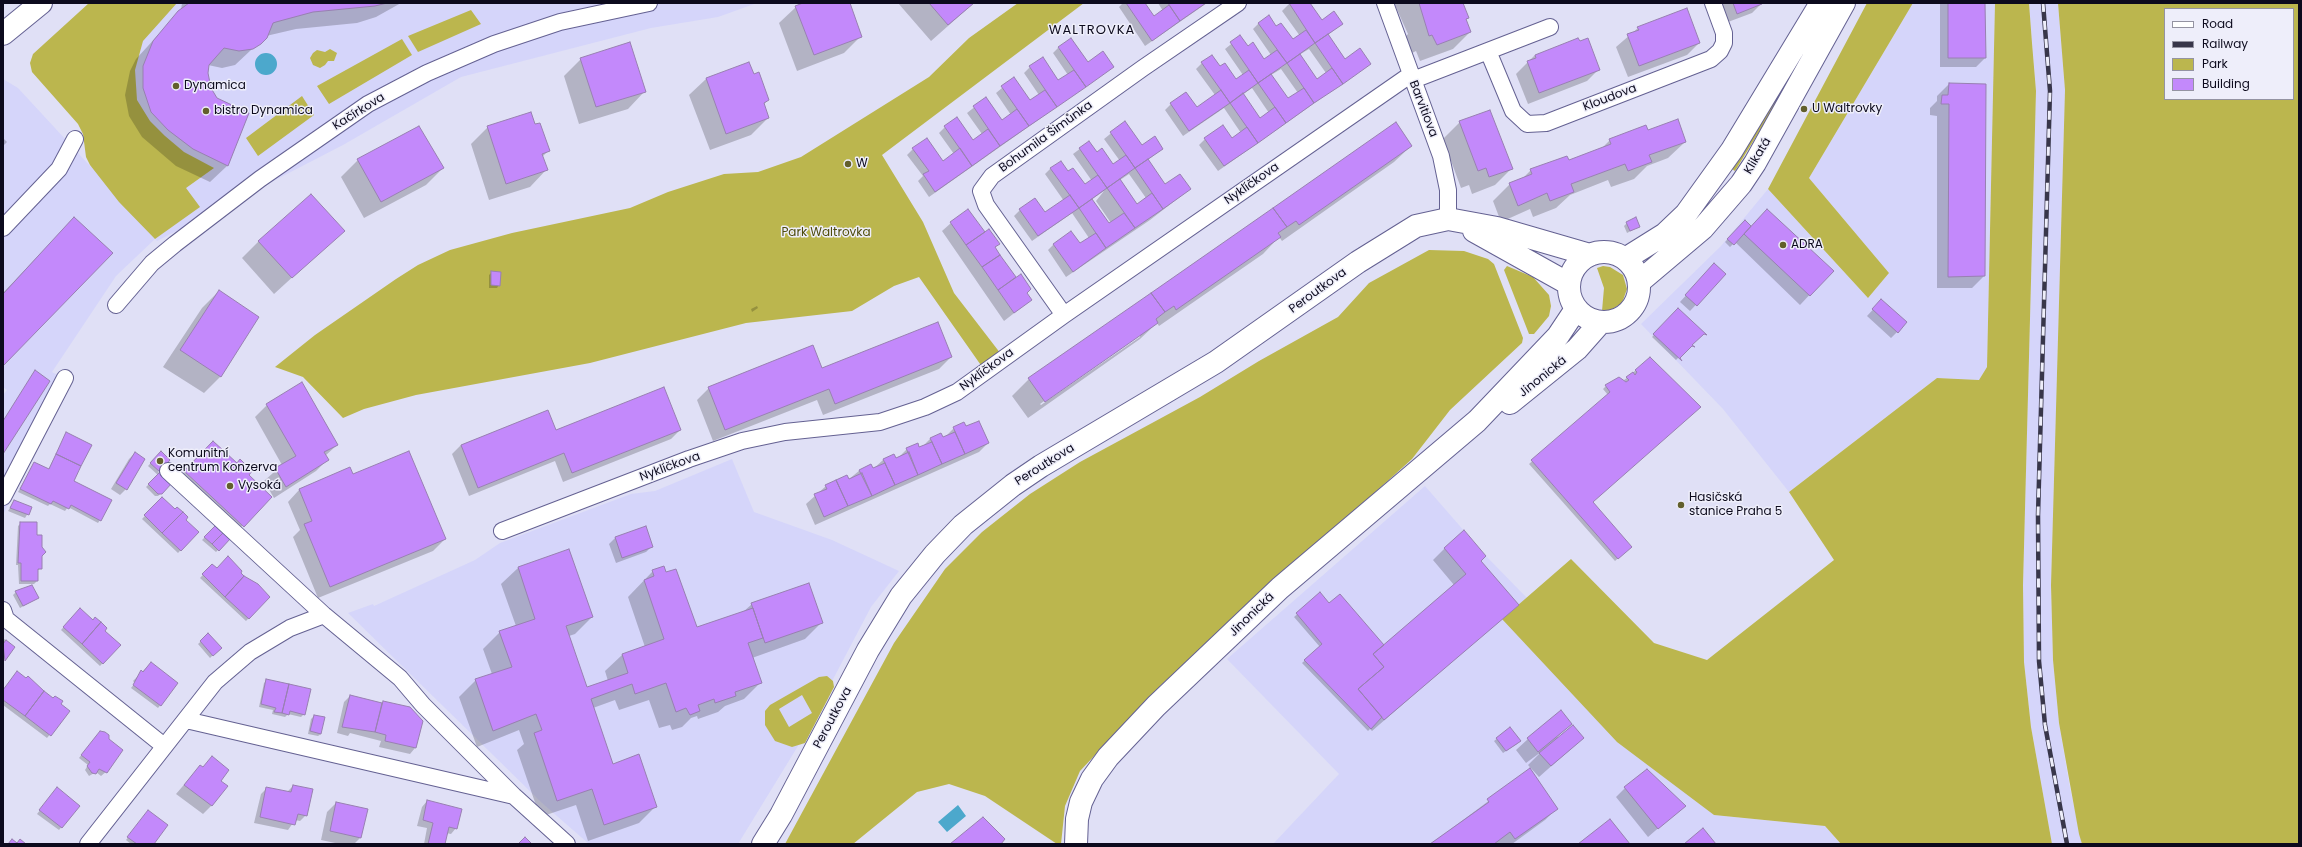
<!DOCTYPE html>
<html>
<head>
<meta charset="utf-8">
<style>
  body { margin:0 }
  #map { position:relative; width:2302px; height:847px; overflow:hidden; background:#e0e0f6; font-family:Poppins,sans-serif }
  canvas { display:block }
  .frame { position:absolute; inset:0; border:4px solid #0c0a1d; pointer-events:none }
  .legend { position:absolute; left:2164px; top:8px; width:130px; height:92px; box-sizing:border-box; background:#eeeefa; border:1px solid #9493a2; margin:0; padding:5px 7px; list-style:none; font-size:12px; color:#0c0a1d }
  .legend li { display:flex; align-items:center; gap:8px; height:20px }
  .legend b { width:20px; border:1px solid #9493a2 }
</style>
</head>
<body>
<div id="map">
<canvas width="2302" height="847"></canvas>
<div class="frame"></div>
<ul class="legend">
<li><b style="height:5px;background:#fff"></b>Road</li>
<li><b style="height:5px;background:#38364a"></b>Railway</li>
<li><b style="height:11px;background:#bbb64e"></b>Park</li>
<li><b style="height:11px;background:#c389fb"></b>Building</li>
</ul>
</div>
<script>
const c = document.querySelector('canvas').getContext('2d');
c.lineJoin = 'round';
function fill(path, color) { c.fillStyle = color; c.fill(path, 'evenodd'); }
const toPath = rows => new Path2D(rows.map(r => 'M' + r).join(''));
function strokePath(path, color, width, dash) { c.strokeStyle = color; c.lineWidth = width; c.lineCap = dash ? 'butt' : 'round'; c.setLineDash(dash || []); c.stroke(path); }
function drawText(font, color, halo, rows, align = 'center') {
  c.font = font + ' Poppins,sans-serif'; c.lineWidth = 3; c.setLineDash([]); c.textBaseline = 'middle'; c.strokeStyle = halo; c.fillStyle = color; for (const [text, x, y, turn = 0] of rows) {
    c.save(); c.translate(x, y); c.rotate((+turn || 0) * Math.PI / 180); c.textAlign = isNaN(turn) ? turn : align; if (halo) c.strokeText(text, 0, 0); c.fillText(text, 0, 0); c.restore();
  }
}
const built = toPath([
  [166,3,757,3,718,17,651,28,461,77,343,145,157,241,155,239,116,276,52,372,70,382,3,515,3,395,7,390,3,387,3,79,18,88,91,167,110,78],
  [1913,3,1995,3,1987,367,1979,380,1937,378,1789,492,1723,409,1641,324,1721,246,1768,189,1868,298,1889,273,1809,178],
  [2029,3,2058,3,2061,40,2065,90,2051,585,2053,660,2059,723,2069,783,2082,844,2052,844,2031,727,2024,662,2023,585,2036,91],
  [732,459,754,512,832,540,899,571,871,607,798,746,738,844,589,844,542,803,348,613,373,604,374,606,475,560,500,543,631,494,655,491],
  [1425,486,1486,556,1527,598,1503,619,1714,815,1825,826,1841,844,1273,844,1339,774,1227,659]
]);
const green = toPath([
  [89,3,177,3,143,41,135,70,137,100,150,121,165,136,184,152,214,168,186,188,200,207,155,239,119,202,90,165,86,157,83,134,78,124,32,72,30,63,33,54],
  [1018,3,1084,3,882,155,923,222,954,293,1004,358,985,371,919,277,894,286,852,311,746,323,590,363,416,395,364,409,343,418,303,377,275,367,315,335,396,279,418,265,450,250,512,233,630,208,668,192,724,174,758,172,801,157,929,77,969,38],
  [1867,3,1913,3,1809,178,1889,273,1868,298,1768,189],
  [1995,3,2029,3,2032,43,2036,91,2023,585,2024,662,2031,727,2052,844,1841,844,1825,826,1714,815,1617,742,1502,619,1571,559,1654,643,1707,660,1834,560,1789,492,1937,378,1979,380,1987,367],
  [2058,3,2299,3,2299,844,2082,844,2079,834,2059,723,2053,660,2051,585,2065,90],
  [2165,9,2293,9,2293,99,2165,99],
  [471,10,481,24,418,52,408,36],
  [1824,11,1817,37,1735,171,1729,167],
  [402,39,412,55,329,104,317,86],
  [330,49,337,53,334,61,328,61,325,65,320,68,313,65,310,58,313,53,317,50,325,52],
  [302,96,314,115,258,156,246,138],
  [1429,250,1464,251,1488,259,1494,264,1523,338,1522,343,1450,410,1412,459,1161,685,1080,771,1065,806,1061,844,1057,844,985,796,949,784,917,792,853,844,785,844,894,643,945,569,982,532,1030,494,1080,462,1200,397,1259,361,1338,317,1369,283],
  [1507,266,1533,277,1549,295,1551,306,1549,316,1534,334,1529,334,1504,270],
  [1603,266,1610,267,1623,275,1627,289,1622,303,1609,311,1602,311,1604,288,1597,268],
  [827,676,833,681,834,687,805,743,792,747,775,741,765,725,765,711,770,705,819,677],
  [802,695,812,713,789,727,779,709]
]);
const water = toPath([
  '255 64a11 11 0 1 1 22 0a11 11 0 1 1-22 0Z',
  [958,805,966,816,947,832,938,822]
]);
const shadow = toPath([
  [182,3,401,3,376,17,357,23,296,29,266,36,235,65,222,68,208,65,207,84,227,166,210,182,176,166,142,137,129,116,125,95,130,71,136,59,181,10],
  [806,3,849,3,861,36,844,53,797,71,779,23,796,7],
  [898,3,974,3,931,41],
  [1123,3,1144,3,1154,17,1163,11,1158,3,1207,3,1145,46,1119,7],
  [1290,3,1309,3,1322,21,1342,24,1328,35,1345,60,1370,64,1218,171,1199,145,1205,139,1231,139,1241,133,1224,108,1183,136,1165,110,1171,104,1196,108,1215,95,1196,69,1202,63,1219,67,1236,80,1243,75,1225,49,1240,37,1248,47,1264,60,1271,55,1253,29,1259,23,1276,28,1292,40,1300,36,1282,11],
  [1309,49,1326,73,1316,80,1299,55],
  [1281,69,1298,93,1288,100,1271,75],
  [1252,88,1269,113,1260,119,1242,95],
  [1394,3,1462,3,1468,18,1465,20,1470,32,1453,49,1420,61,1416,51,1412,53,1406,36,1408,34],
  [1721,3,1761,3,1761,4,1752,13,1728,22],
  [1940,3,1984,3,1985,58,1976,67,1940,67],
  [1638,28,1699,43,1687,55,1628,77,1616,47],
  [1058,48,1088,63,1113,67,929,197,918,181,923,176,907,155,913,149,942,162,954,154,939,133,945,127,973,141,982,134,967,113,986,98,1002,121,1011,115,996,93,1014,78,1030,101,1039,95,1024,73,1030,67,1058,82,1068,75,1053,53],
  [1535,55,1599,69,1587,81,1528,104,1516,74],
  [581,59,644,92,628,109,579,124,564,76],
  [748,63,753,75,768,100,763,105,768,118,751,135,710,150,689,95,706,79],
  [1949,84,1984,276,1972,288,1937,288,1937,116,1930,115,1930,108,1937,101,1937,96],
  [1125,122,1142,146,1162,149,1148,160,1165,185,1190,189,1150,220,1066,277,1048,250,1054,244,1080,245,1089,238,1072,213,1032,241,1014,216,1020,210,1045,214,1064,201,1045,174,1051,168,1068,173,1084,186,1092,181,1073,154,1089,142,1096,153,1113,166,1120,161,1104,139],
  [1129,174,1146,198,1137,205,1120,180],
  [1104,191,1096,201,1111,223,1108,225,1091,200],
  [1460,122,1512,168,1495,185,1472,194,1469,185,1461,188,1443,139],
  [535,126,548,151,542,157,546,170,530,187,489,200,471,144,488,127],
  [419,127,443,168,426,185,364,218,341,177,358,160],
  [1647,132,1685,142,1668,158,1647,166,1634,179,1611,187,1608,180,1570,195,1556,208,1533,217,1530,209,1501,222,1493,201,1510,184,1522,179,1531,170,1568,161,1601,149,1610,140],
  [3,138,7,142,3,146],
  [1411,146,1394,162,1282,241,1279,237,1263,254,1159,326,1157,323,1140,339,1028,418,1012,396,1029,379],
  [1140,334,1140,337,1041,405,1040,404],
  [74,218,3,365,3,293],
  [1745,221,1751,227,1832,271,1800,305,1735,242,1730,247,1725,242],
  [951,223,984,234,999,244,994,248,1031,300,1004,321,942,231],
  [1627,223,1639,227,1627,233,1624,226],
  [343,231,274,294,242,258,259,241],
  [1708,271,1725,274,1690,311,1680,302],
  [492,272,499,285,497,288,489,288,489,275],
  [219,291,221,376,204,393,163,367,202,308],
  [1881,301,1897,332,1891,338,1867,316],
  [757,306,758,308,752,312,751,309],
  [1678,309,1703,333,1676,360,1652,337],
  [951,357,939,369,823,415,817,400,713,441,697,400,709,388],
  [1650,358,1592,502,1630,547,1615,561,1529,464,1608,395,1603,389,1606,386,1619,378,1623,381],
  [267,405,337,445,325,456,327,460,316,471,274,498,264,481,282,465,255,417],
  [547,411,555,431,680,430,671,439,563,482,555,461,469,496,452,454,461,445],
  [954,428,966,428,988,443,979,452,815,525,806,504,826,486,848,480,860,470,872,470,883,460,898,458,907,449,922,447,930,439,941,434,942,438,945,437],
  [66,434,72,482,100,520,98,523,68,507,65,511,50,504,48,506,18,492,34,463,48,470],
  [161,452,169,460,158,472,171,483,158,496,155,496,146,487,158,475,148,466],
  [135,453,126,489,120,495,111,489,129,459],
  [201,454,247,475,271,497,216,552,202,540,217,525,173,483],
  [353,475,445,539,433,551,318,598,293,537,300,530,288,502,299,490],
  [162,498,198,532,178,553,142,519],
  [14,501,31,508,25,518,8,511],
  [21,523,36,536,41,556,41,568,37,571,37,581,34,584,19,584,18,565,16,565,18,526],
  [645,527,652,546,646,552,616,563,609,544,615,538],
  [1445,548,1480,562,1517,605,1372,731,1370,729,1368,731,1302,663,1320,647,1294,617,1320,594,1329,605,1383,646,1454,585,1433,560],
  [212,565,217,569,239,573,247,581,249,579,258,585,269,597,246,621,200,578],
  [518,568,592,617,575,634,569,636,586,689,608,681,605,671,622,655,645,647,628,597,653,571,697,629,743,612,752,604,822,622,805,639,752,658,761,682,744,699,725,706,718,712,698,719,697,716,691,718,682,727,672,730,670,725,659,728,649,700,619,710,615,700,593,708,612,765,656,806,639,823,588,841,576,805,540,817,517,750,524,744,519,730,477,747,459,697,476,680,492,674,483,649,500,632,516,626,501,584],
  [16,592,38,598,20,608,13,595],
  [80,609,120,645,100,666,61,630],
  [208,635,220,648,210,658,198,644],
  [3,638,14,647,3,661],
  [151,663,177,684,158,708,131,688,135,683,133,681],
  [28,677,34,682,33,684,69,711,47,738,3,705,3,691],
  [267,680,304,714,301,717,288,714,285,717,272,714,273,710,259,707,264,683],
  [350,696,381,703,383,702,415,748,410,754,379,747,381,741,350,733,348,736,337,733,344,702],
  [314,716,321,734,318,736,308,734,311,719],
  [1571,724,1557,737,1583,738,1539,777,1528,765,1541,752,1526,763,1516,750,1528,739],
  [1510,729,1517,744,1503,753,1494,741],
  [97,735,107,771,101,776,96,772,89,776,85,770,88,765,79,758],
  [200,766,220,781,212,805,203,814,176,794],
  [1530,770,1557,808,1545,820,1512,844,1431,844],
  [293,786,306,815,300,821,295,820,288,830,254,823,261,794,267,788,287,792],
  [1625,788,1684,806,1648,837,1616,797],
  [55,791,79,806,59,830,37,814],
  [427,801,456,828,451,834,446,833,444,844,424,844,427,828,417,826,422,807],
  [336,803,360,838,354,844,340,844,321,840,327,812],
  [146,814,152,844,131,844,126,840]
]);
const building = toPath([
  [189,3,387,3,375,6,313,12,276,22,273,23,267,38,261,44,253,49,239,51,224,48,216,57,209,65,208,73,211,88,217,98,249,113,228,166,193,149,168,130,151,112,143,88,143,66,153,41,178,11,189,3],
  [803,3,850,3,862,37,814,55,795,6,803,3],
  [929,3,974,3,948,25,929,3],
  [1126,3,1145,3,1154,16,1169,5,1180,21,1152,41,1126,3],
  [1168,3,1206,3,1180,21,1168,3],
  [1289,3,1310,3,1322,20,1334,11,1343,24,1315,43,1289,3],
  [1419,3,1463,3,1469,18,1466,19,1471,32,1437,45,1432,35,1429,36,1419,3],
  [1733,3,1762,3,1762,4,1737,14,1733,3],
  [1948,3,1985,3,1986,58,1948,58,1948,3],
  [1687,8,1700,43,1639,66,1627,34,1639,30,1637,27,1687,8],
  [1269,15,1276,26,1281,23,1293,39,1306,30,1315,43,1287,63,1258,23,1269,15],
  [1328,34,1345,59,1360,48,1371,64,1343,84,1315,43,1328,34],
  [1240,35,1248,46,1253,42,1264,59,1277,50,1287,63,1258,83,1230,42,1240,35],
  [1071,38,1088,62,1103,51,1114,67,1086,87,1058,47,1071,38],
  [1578,38,1580,41,1588,38,1600,70,1539,93,1527,61,1536,58,1535,55,1578,38],
  [630,42,646,92,596,107,580,58,630,42],
  [1300,54,1317,79,1332,68,1343,84,1314,103,1287,63,1300,54],
  [1212,55,1220,66,1225,63,1236,79,1249,70,1258,83,1230,103,1201,62,1212,55],
  [1043,57,1058,80,1074,70,1086,87,1057,107,1029,66,1043,57],
  [749,62,754,74,759,72,769,100,764,103,769,118,726,134,706,78,749,62],
  [1271,74,1288,98,1304,88,1314,103,1286,123,1258,83,1271,74],
  [1014,77,1030,100,1045,90,1057,107,1029,126,1001,86,1014,77],
  [1949,83,1986,84,1985,276,1948,277,1949,104,1941,104,1942,95,1948,95,1949,83],
  [1221,90,1230,103,1189,131,1170,103,1186,92,1197,107,1221,90],
  [1243,93,1260,118,1275,107,1286,123,1258,143,1230,103,1243,93],
  [986,97,1002,120,1017,109,1029,126,1000,146,973,106,986,97],
  [1490,110,1513,169,1489,177,1486,168,1478,171,1459,121,1490,110],
  [531,112,535,124,540,123,550,151,542,154,548,170,506,184,487,126,531,112],
  [957,117,973,140,988,129,1000,146,972,166,944,126,957,117],
  [1678,119,1686,142,1649,155,1652,162,1628,171,1625,164,1571,184,1574,192,1550,201,1547,193,1518,206,1509,183,1532,174,1530,169,1567,156,1569,160,1611,144,1609,139,1646,125,1648,130,1678,119],
  [1125,121,1142,145,1155,136,1163,149,1135,168,1110,132,1125,121],
  [1396,122,1412,146,1299,225,1296,221,1287,227,1273,208,1396,122],
  [1223,125,1232,138,1247,127,1258,143,1224,166,1204,138,1223,125],
  [419,126,444,168,381,202,357,159,419,126],
  [927,138,943,161,960,148,972,166,935,192,923,174,929,171,912,148,927,138],
  [1089,141,1097,152,1102,148,1113,164,1126,155,1135,168,1107,188,1079,148,1089,141],
  [1148,159,1165,184,1180,174,1191,189,1163,209,1135,168,1148,159],
  [1061,161,1068,171,1073,168,1085,184,1098,175,1107,188,1079,208,1050,168,1061,161],
  [1120,179,1137,204,1152,193,1163,209,1135,228,1107,188,1120,179],
  [311,194,345,231,292,278,258,241,311,194],
  [1070,195,1079,208,1038,236,1019,209,1035,198,1045,212,1070,195],
  [1092,199,1109,223,1124,213,1135,228,1106,248,1079,208,1092,199],
  [1273,208,1287,227,1278,233,1281,237,1176,310,1174,306,1165,312,1151,293,1273,208],
  [968,209,985,232,966,245,950,222,968,209],
  [1767,209,1834,271,1810,296,1744,234,1767,209],
  [74,217,113,253,3,366,3,294,74,217],
  [1636,217,1640,227,1630,231,1626,222,1636,217],
  [1745,220,1751,226,1734,245,1727,239,1745,220],
  [989,229,1000,244,995,247,1000,255,982,267,966,245,989,229],
  [1071,231,1080,243,1096,233,1106,248,1073,272,1053,244,1071,231],
  [1000,255,1016,277,998,290,982,267,1000,255],
  [1714,263,1726,274,1697,306,1685,295,1714,263],
  [491,271,501,272,500,286,491,285,491,271],
  [1021,274,1031,289,1027,293,1032,300,1014,313,998,290,1021,274],
  [219,290,259,317,221,377,180,350,219,290],
  [1151,293,1165,312,1156,319,1158,323,1045,402,1028,378,1151,293],
  [1881,299,1907,322,1898,333,1872,309,1881,299],
  [1678,308,1707,335,1704,334,1692,345,1695,347,1692,346,1680,358,1682,361,1653,334,1678,308],
  [938,322,952,357,835,404,829,389,725,430,708,387,813,345,822,368,938,322],
  [1650,357,1701,407,1593,502,1632,547,1618,559,1531,460,1610,392,1605,385,1619,377,1626,382,1629,380,1626,377,1633,372,1635,375,1637,372,1635,370,1650,357],
  [35,370,50,381,3,454,3,421,35,370],
  [302,382,338,445,324,452,329,460,286,487,275,468,296,456,266,404,302,382],
  [664,387,681,430,572,473,564,453,478,488,461,445,548,410,556,430,664,387],
  [979,421,989,443,965,454,953,427,964,422,966,426,979,421],
  [66,432,92,445,81,466,56,454,66,432],
  [955,432,965,454,942,464,930,438,941,433,943,437,955,432],
  [213,441,237,463,240,459,252,471,249,475,272,497,244,527,184,471,213,441],
  [932,442,942,464,918,475,906,448,918,443,919,447,932,442],
  [161,451,170,460,160,472,150,463,161,451],
  [409,451,446,539,330,587,304,524,312,521,299,489,350,467,353,474,409,451],
  [135,452,145,459,127,490,116,483,135,452],
  [909,452,918,475,895,485,883,459,894,454,896,458,909,452],
  [56,454,81,466,74,481,112,500,101,521,71,505,69,509,53,501,51,504,20,489,34,462,49,469,56,454],
  [885,463,895,485,872,496,859,470,871,464,873,468,885,463],
  [160,472,172,483,162,494,158,494,148,484,160,472],
  [862,473,872,496,848,506,836,480,847,475,849,479,862,473],
  [836,480,848,506,824,517,814,494,827,489,825,485,836,480],
  [162,497,175,509,177,507,183,512,162,533,144,515,162,497],
  [14,500,32,507,29,515,10,508,14,500],
  [183,512,188,517,186,520,199,532,181,551,162,533,183,512],
  [20,522,37,522,37,535,42,535,42,547,46,552,42,556,42,569,38,569,38,581,21,581,21,563,18,563,20,522],
  [216,525,224,532,212,544,204,537,216,525],
  [646,526,653,547,622,558,615,537,646,526],
  [1464,530,1486,556,1481,561,1519,605,1384,720,1358,689,1384,667,1373,654,1466,574,1444,548,1464,530],
  [224,532,231,538,219,551,212,544,224,532],
  [569,549,593,617,566,626,587,687,628,673,622,654,664,639,644,580,654,576,652,570,664,566,666,572,676,569,697,627,753,608,763,638,748,643,762,683,735,692,736,696,715,703,714,699,698,705,700,711,690,715,686,708,676,712,666,683,635,694,632,684,591,699,613,764,639,754,657,807,604,825,592,789,557,801,534,733,542,730,536,714,493,731,475,679,512,667,499,631,535,619,518,567,569,549],
  [228,556,242,571,241,573,244,576,225,597,202,574,212,564,217,568,228,556],
  [244,576,258,584,270,597,249,619,225,597,244,576],
  [809,583,823,623,765,643,751,603,809,583],
  [32,585,39,598,23,606,15,591,32,585],
  [1320,592,1329,603,1340,594,1384,645,1373,654,1384,667,1358,689,1382,717,1371,729,1304,660,1322,644,1296,613,1320,592],
  [80,608,93,620,95,617,101,622,82,644,63,627,80,608],
  [101,622,107,628,105,631,121,645,103,664,82,644,101,622],
  [208,633,222,648,213,656,200,641,208,633],
  [6,640,15,647,5,661,3,644,6,640],
  [151,662,178,683,161,706,133,685,141,670,143,672,151,662],
  [17,671,26,678,28,676,44,691,25,716,3,700,3,690,17,671],
  [266,679,289,684,282,713,274,712,276,708,261,704,266,679],
  [289,684,311,689,305,715,290,711,289,715,282,713,289,684],
  [44,691,53,698,55,696,63,701,61,704,70,711,51,736,25,716,44,691],
  [350,695,382,703,375,732,342,727,350,695],
  [383,701,410,707,423,721,416,748,385,741,386,735,375,732,383,701],
  [1561,710,1572,724,1538,752,1527,738,1561,710],
  [314,715,325,717,321,734,310,731,314,715],
  [1573,725,1584,738,1551,766,1539,753,1573,725],
  [1510,727,1521,741,1506,751,1496,738,1510,727],
  [100,731,105,732,109,735,109,739,123,750,107,773,99,769,96,774,92,773,87,766,90,762,81,755,100,731],
  [212,756,229,770,221,781,228,786,212,806,184,785,200,765,203,767,212,756],
  [1530,768,1558,809,1515,839,1510,832,1494,844,1430,844,1489,802,1487,799,1530,768],
  [1647,769,1686,806,1658,829,1624,787,1647,769],
  [293,785,313,789,307,816,298,814,295,825,260,817,266,787,291,792,293,785],
  [57,787,80,806,62,828,39,810,57,787],
  [427,800,462,809,457,829,449,827,445,844,428,844,433,823,423,820,427,800],
  [336,802,368,809,361,838,330,831,336,802],
  [148,810,168,825,154,844,137,844,127,837,148,810],
  [983,817,1005,839,1001,844,950,844,983,817],
  [1610,819,1630,844,1578,844,1610,819],
  [1703,828,1716,844,1684,844,1703,828],
  [525,837,532,844,518,844,525,837],
  [12,839,17,843,20,839,26,844,8,844,12,839]
]);
const street = toPath([
  [1385,3,1441,156,1448,190,1448,219],
  [1488,51,1513,111,1527,124,1546,123,1711,59,1720,51,1724,43,1724,33,1713,3],
  [1413,80,1550,27],
  [3,228,59,169,75,139],
  [116,305,152,263,175,244,260,179,368,104,427,73,494,44,560,22,649,3],
  [1064,315,986,205,981,191,992,176,1143,68,1238,3],
  [168,471,324,615,400,678,423,705,514,796,567,844],
  [3,497,65,378],
  [502,531,689,459,742,441,785,432,880,422,925,407,957,392,1064,315,1410,75],
  [3,610,6,619,164,746],
  [186,720,514,796],
  [88,844,215,682,250,652,290,628,324,615]
]);
const secondary = toPath([
  [3,34,41,3],
  [1474,231,1569,284],
  '1569 287a35 35 0 1 1 70 0a35 35 0 1 1-70 0Z',
  [1625,259,1665,234,1686,214,1732,150,1821,3],
  [1639,282,1703,228,1741,184,1755,163,1844,3],
  [1510,403,1577,349,1600,323],
  [763,844,781,815,868,650,901,596,935,554,963,525,1013,485,1041,466,1216,362,1358,262,1416,226,1448,219,1497,228,1590,255],
  [1076,844,1077,819,1081,802,1092,779,1108,757,1156,706,1280,588,1477,421,1558,336,1576,309]
]);
const rail = toPath([
  [2043,3,2050,91,2038,515,2039,661,2045,725,2067,844]
]);
const markers = [
  [176,86,4,"#625f2c"],
  [1804,109,4,"#625f2c"],
  [206,111,4,"#625f2c"],
  [848,164,4,"#625f2c"],
  [1783,245,4,"#625f2c"],
  [160,461,4,"#625f2c"],
  [230,486,4,"#625f2c"],
  [1681,505,4,"#625f2c"]
];
const poiNames = [
  ["Dynamica",184,86],
  ["U Waltrovky",1812,109],
  ["bistro Dynamica",214,111],
  ["W",856,164],
  ["ADRA",1791,245],
  ["Komunitní",168,454],
  ["centrum Konzerva",168,468],
  ["Vysoká",238,486],
  ["Hasičská",1689,498],
  ["stanice Praha 5",1689,512]
];
const streetNames = [
  ["Kloudova",1610,98,-21],
  ["Barvitiova",1423,109,69],
  ["Kačírkova",359,112,-32],
  ["Bohumila Šimůnka",1046,137,-36],
  ["Klikatá",1758,156,-59],
  ["Nyklíčkova",1252,184,-35],
  ["Peroutkova",1318,291,-36],
  ["Nyklíčkova",987,370,-36],
  ["Jinonická",1543,377,-39],
  ["Peroutkova",1045,465,-32],
  ["Nyklíčkova",670,467,-20],
  ["Jinonická",1252,615,-44],
  ["Peroutkova",833,718,-62]
];
const parkNames = [
  ["Park Waltrovka",826,233]
];
const neighbourhoodNames = [
  ["WALTROVKA",1092,31]
];
fill(built, '#d5d5fa');
fill(green, '#bbb64e');
fill(water, '#4ca8cc');
fill(shadow, '#0003');
fill(building, '#c389fb');
strokePath(building, '#9880b1', 1);
strokePath(street, '#646192', 18);
strokePath(secondary, '#646192', 24);
strokePath(street, '#fff', 16);
strokePath(secondary, '#fff', 22);
strokePath(rail, '#38364a', 4.5);
strokePath(rail, '#eeeefa', 3, [9]);
for (const [x, y, r, color] of markers) { const dot = new Path2D(); dot.arc(x, y, r, 0, 2 * Math.PI); c.fillStyle = color; c.fill(dot); strokePath(dot, '#eeeefa', 1.5); }
drawText('12px', '#0c0a1d', '#eeeefa', poiNames, 'left');
drawText('12px', '#0c0a1d', '#eeeefa', streetNames);
drawText('12px', '#4e4b0c', '#eeeefa', parkNames);
c.letterSpacing = '1px';
drawText('13px', '#0c0a1d', '#eeeefa', neighbourhoodNames);
c.letterSpacing = '0px';
</script>
</body>
</html>
